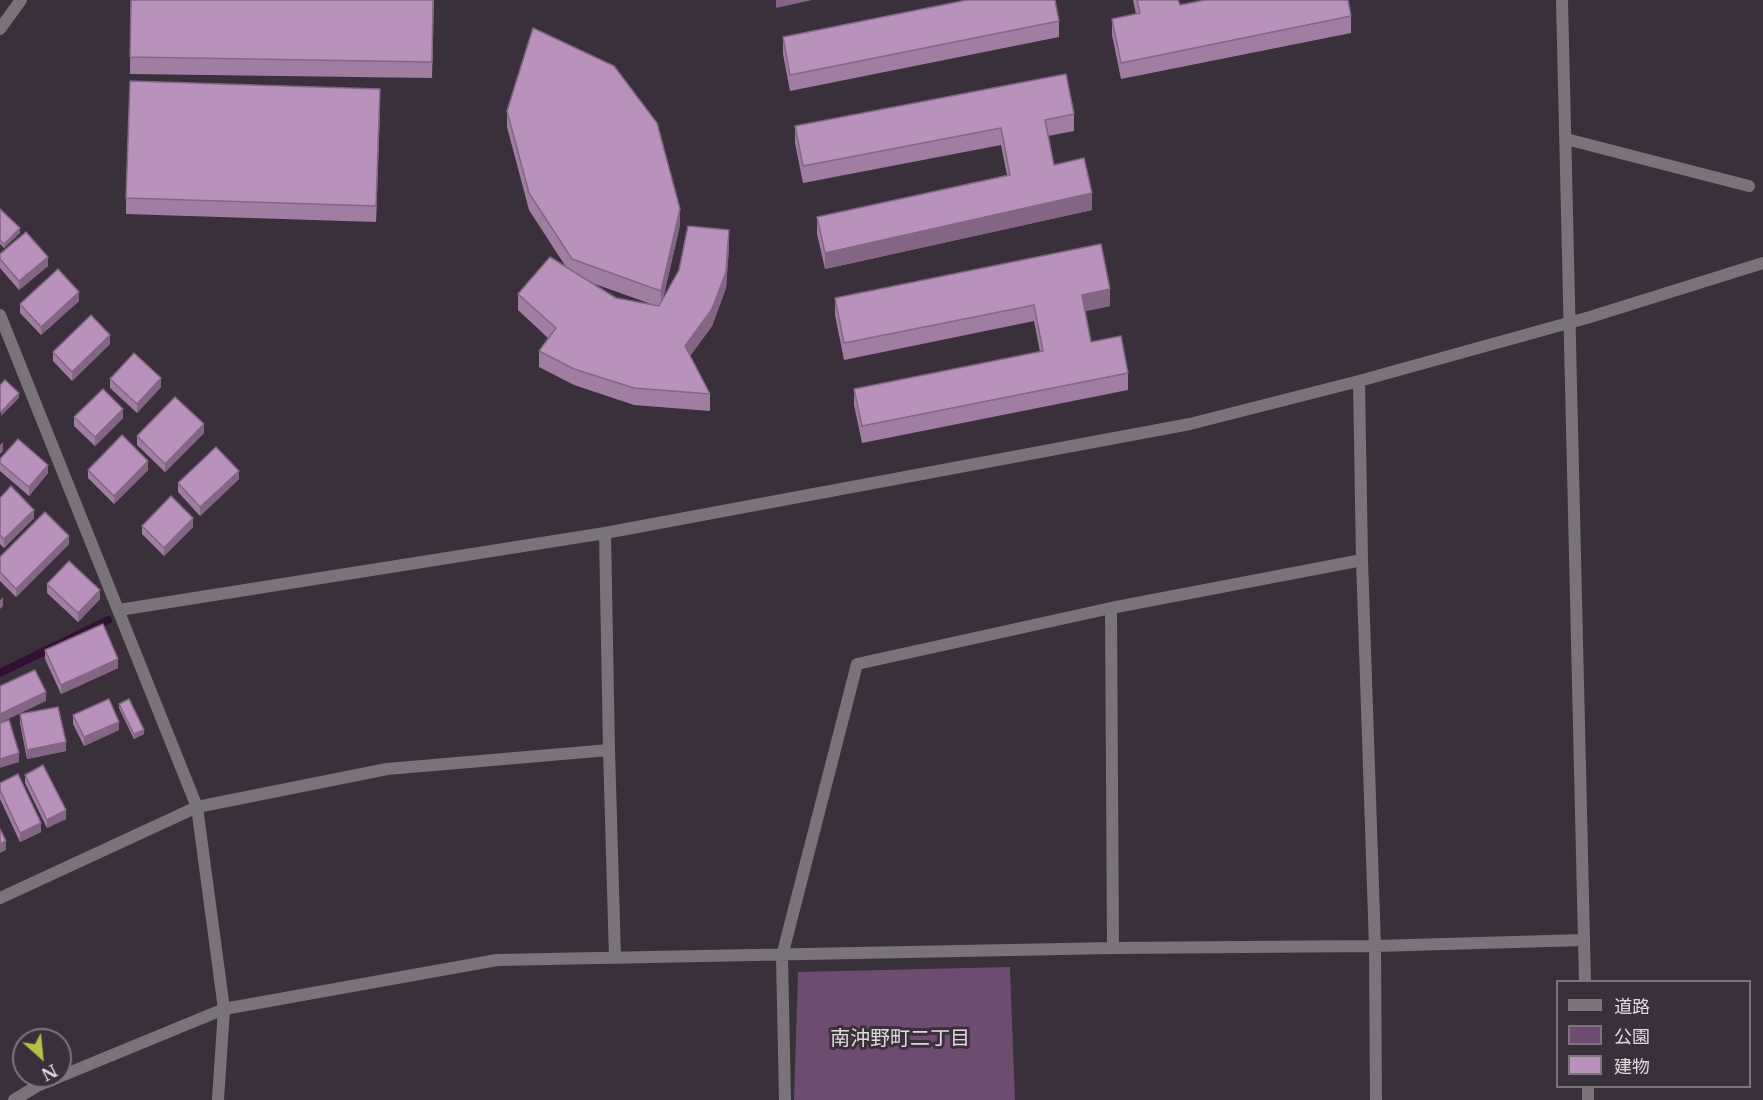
<!DOCTYPE html>
<html>
<head>
<meta charset="utf-8">
<style>
  body { margin:0 }
  #map { position:relative; width:1763px; height:1100px; overflow:hidden; background:#3a303b; font-family:"Libre Baskerville","Noto Sans JP",serif }
  canvas { display:block }
  .legend { position:absolute; left:1556px; top:980px; width:195px; height:108px; box-sizing:border-box; background:#3a303b; border:2px solid #7c747d; margin:0; padding:8px 10px; list-style:none; font-size:18px; color:#e0dae0 }
  .legend li { display:flex; align-items:center; gap:12px; height:30px }
  .legend b { width:30px; border:2px solid #7c747d }
  .north { position:absolute; left:12px; top:1028px; width:60px; height:60px; box-sizing:border-box; background:#3a303b; border:2px solid #7c747d; border-radius:50%; rotate:153deg; font-size:16px; font-weight:700; line-height:24px; text-align:center; color:#e0dae0 }
  .north::after { content:''; display:block; margin:auto; width:21px; height:27px; background:#b5c249; clip-path:polygon(50% 0,100% 100%,50% 72%,0 100%) }
</style>
</head>
<body>
<div id="map">
<canvas width="1763" height="1100"></canvas>
<ul class="legend">
<li><b style="height:8px;background:#7a747a"></b>道路</li>
<li><b style="height:16px;background:#6d4d6f"></b>公園</li>
<li><b style="height:16px;background:#b992bb"></b>建物</li>
</ul>
<div class="north">N</div>
</div>
<script>
const c = document.querySelector('canvas').getContext('2d');
c.lineJoin = 'round';
function fill(path, color) { c.fillStyle = color; c.fill(path, 'evenodd'); }
const toPath = rows => new Path2D(rows.map(r => 'M' + r).join(''));
function strokePath(path, color, width, dash) { c.strokeStyle = color; c.lineWidth = width; c.lineCap = dash ? 'butt' : 'round'; c.setLineDash(dash || []); c.stroke(path); }
function drawText(font, color, halo, rows, align = 'center') {
  c.font = font + ' "Libre Baskerville","Noto Sans JP",serif'; c.lineWidth = 6; c.setLineDash([]); c.textBaseline = 'middle'; c.strokeStyle = halo; c.fillStyle = color; for (const [text, x, y, turn = 0] of rows) {
    c.save(); c.translate(x, y); c.rotate((+turn || 0) * Math.PI / 180); c.textAlign = isNaN(turn) ? turn : align; if (halo) c.strokeText(text, 0, 0); c.fillText(text, 0, 0); c.restore();
  }
}
const green = toPath([
  [1010,967,1015,1100,794,1100,798,972]
]);
const stream = toPath([
  [0,673,108,620]
]);
const minor = toPath([
  [1562,0,1585,982],
  [0,29,21,0],
  [1566,139,1749,186],
  [0,315,197,807,224,1009,218,1100],
  [1359,381,1362,560,1375,946,1376,1100],
  [605,533,609,750],
  [1111,608,1113,948],
  [119,610,605,533,1190,424,1359,381,1590,317,1763,263],
  [0,898,197,807,387,769,609,750,615,957],
  [1588,1086,1588,1100],
  [14,1100,37,1086,224,1009,497,960,1113,948,1375,946,1584,940],
  [785,1100,782,956,857,664,1111,608,1362,560]
]);
const wall = toPath([
  [131,0,434,0,432,78,130,74],
  [1133,0,1178,0,1180,5,1351,16,1351,33,1121,79,1112,35,1112,19,1136,14],
  [1059,21,1059,37,790,91,783,54,783,37],
  [380,106,376,222,126,214,126,198],
  [507,111,680,225,663,299,729,247,726,288,712,326,690,356,710,394,710,411,634,405,574,385,539,367,539,351,548,338,518,310,518,294,566,267,529,210,507,127],
  [592,283,651,304,616,298],
  [1074,114,1074,131,1048,136,1054,165,1092,210,825,269,817,234,817,217,1007,175,1001,145,803,183,795,143,795,126],
  [0,209,20,233,4,248,0,244],
  [0,254,48,266,19,290,0,268],
  [835,298,1110,306,1085,311,1091,342,1128,373,1128,390,862,443,854,405,854,389,1040,352,1034,321,844,360,835,315],
  [79,301,41,335,20,313,20,304],
  [110,344,72,381,53,361,53,352],
  [110,379,161,387,137,413,110,388],
  [74,417,123,418,95,446,74,426],
  [204,433,165,472,137,445,137,436],
  [0,459,48,473,29,496,0,471],
  [88,470,148,470,114,504,88,478],
  [239,479,200,516,178,492,178,483],
  [0,498,34,518,4,548,0,544],
  [142,526,193,527,164,556,142,534],
  [69,544,16,597,0,581,0,557],
  [47,584,100,599,78,622,47,593],
  [45,650,118,668,61,694,45,659],
  [119,704,144,734,134,739,119,708],
  [20,714,66,751,27,759,20,723],
  [73,715,119,730,84,746,73,724],
  [25,775,66,819,47,828,25,783],
  [0,783,41,832,20,842,0,799]
]);
const shadedWall = toPath([
  [776,0,812,0,776,8],
  [380,89,380,106,376,222,376,206],
  [1092,193,1092,210,825,269,825,253],
  [680,209,680,225,661,308,661,291],
  [20,228,20,233,4,248,4,244],
  [729,230,729,247,726,288,712,326,685,363,685,346],
  [48,257,48,266,19,290,19,281],
  [1110,289,1110,306,1082,312,1082,295],
  [79,292,79,301,41,335,41,327],
  [110,335,110,344,72,381,72,372],
  [161,378,161,387,137,413,137,404],
  [19,393,19,398,1,416,1,412],
  [123,409,123,418,95,446,95,437],
  [204,424,204,433,165,472,165,464],
  [3,442,3,451,0,454,0,445],
  [148,461,148,470,114,504,114,496],
  [48,465,48,473,29,496,29,487],
  [239,471,239,479,200,516,200,507],
  [34,510,34,518,4,548,4,539],
  [193,518,193,527,164,556,164,548],
  [69,536,69,544,16,597,16,589],
  [100,590,100,599,78,622,78,613],
  [3,597,3,606,0,609,0,600],
  [118,659,118,668,61,694,61,685],
  [46,692,46,701,0,723,0,714],
  [119,722,119,730,84,746,84,737],
  [144,730,144,734,134,739,134,734],
  [66,742,66,751,27,759,27,750],
  [19,753,19,762,0,768,0,759],
  [66,810,66,819,47,828,47,820],
  [41,823,41,832,20,842,20,833],
  [6,841,6,850,0,853,0,844]
]);
const building = toPath([
  [131,0,433,0,432,62,130,57,131,0],
  [967,0,1055,0,1059,21,790,75,783,37,967,0],
  [1137,0,1178,0,1180,5,1205,0,1348,0,1351,16,1121,63,1112,19,1140,13,1137,0],
  [533,28,614,66,657,123,680,209,661,291,572,259,529,193,507,111,533,28],
  [1066,74,1074,114,1045,120,1054,165,1084,158,1092,193,825,253,817,217,1010,175,1001,128,803,166,795,126,1066,74],
  [130,81,380,89,376,206,126,198,130,81],
  [0,209,20,228,4,244,0,240,0,209],
  [688,226,729,230,726,272,712,309,685,346,710,394,634,388,574,369,539,351,556,328,518,294,550,257,616,298,659,306,679,270,688,226],
  [26,232,48,257,19,281,0,259,0,254,26,232],
  [1101,244,1110,289,1082,295,1091,342,1121,336,1128,373,862,426,854,389,1043,351,1034,305,844,343,835,298,1101,244],
  [58,269,79,292,41,327,20,304,58,269],
  [91,315,110,335,72,372,53,352,91,315],
  [134,353,161,378,137,404,110,379,134,353],
  [5,380,19,393,1,412,0,410,0,385,5,380],
  [103,389,123,409,95,437,74,417,103,389],
  [175,397,204,424,165,464,137,436,175,397],
  [122,435,148,461,114,496,88,470,122,435],
  [18,439,48,465,29,487,0,463,0,459,18,439],
  [216,447,239,471,200,507,178,483,216,447],
  [11,486,34,510,4,539,0,535,0,498,11,486],
  [171,496,193,518,164,548,142,526,171,496],
  [45,512,69,536,16,589,0,572,0,557,45,512],
  [69,561,100,590,78,613,47,584,69,561],
  [103,624,118,659,61,685,45,650,103,624],
  [35,670,46,692,0,714,0,686,35,670],
  [109,699,119,722,84,737,73,715,109,699],
  [129,699,144,730,134,734,119,704,129,699],
  [58,707,66,742,27,750,20,714,58,707],
  [9,720,19,753,0,759,0,723,9,720],
  [43,765,66,810,47,820,25,775,43,765],
  [18,774,41,823,20,833,0,790,0,783,18,774],
  [0,829,6,841,0,844,0,829]
]);
const neighbourhoodNames = [
  ["南沖野町二丁目",900,1039]
];
fill(green, '#6d4d6f');
strokePath(stream, '#301033', 8);
strokePath(minor, '#7a747a', 12);
fill(wall, '#9f7ea1');
fill(shadedWall, '#826683');
fill(building, '#b992bb');
strokePath(building, '#826683', 1.5);
drawText('20px', '#e0dae0', '#3a303b', neighbourhoodNames);
</script>
</body>
</html>
